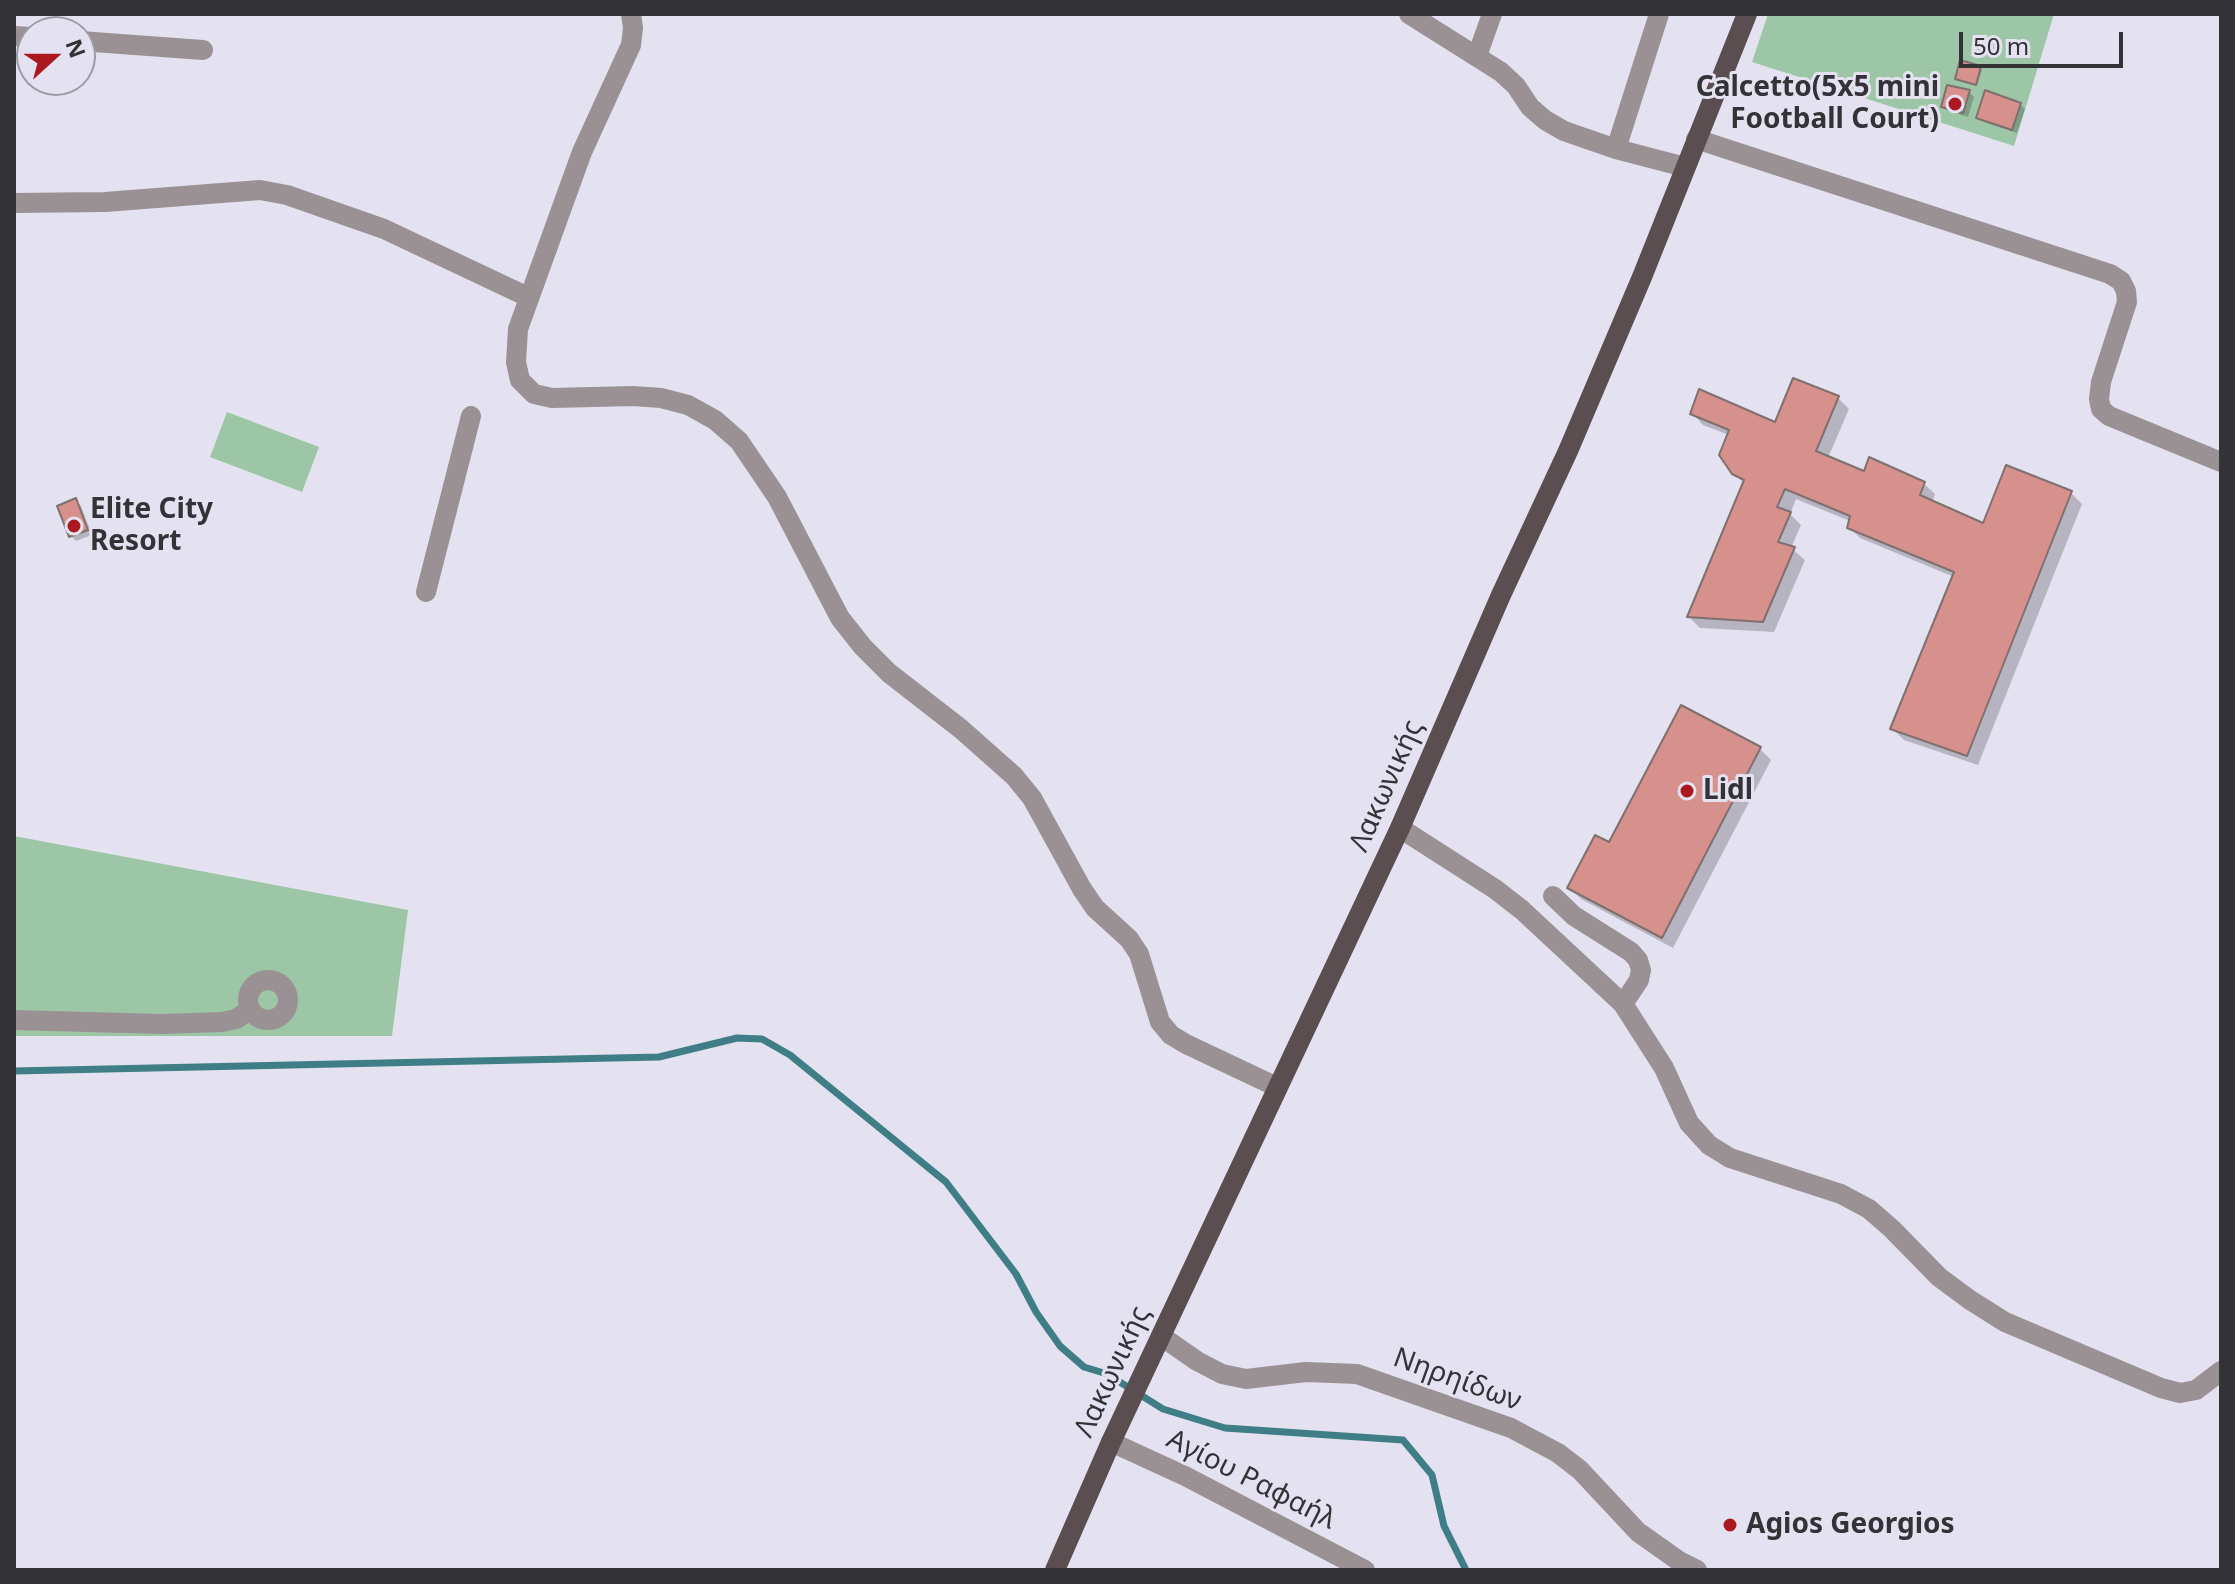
<!DOCTYPE html>
<html>
<head>
<meta charset="utf-8">
<style>
  body { margin:0 }
  #map { position:relative; width:2235px; height:1584px; overflow:hidden; background:#e4e2f0; font-family:"Noto Sans",sans-serif }
  canvas { display:block }
  .frame { position:absolute; inset:0; border:16px solid #333237; pointer-events:none }
  .north { position:absolute; left:16px; top:16px; width:80px; height:80px; box-sizing:border-box; background:#e4e2f0; border:2px solid #9d9ca6; border-radius:50%; rotate:69deg; font-size:22px; font-weight:700; line-height:32px; text-align:center; color:#333237 }
  .north::after { content:''; display:block; margin:auto; width:28px; height:36px; background:#ac1820; clip-path:polygon(50% 0,100% 100%,50% 72%,0 100%) }
  .scale { position:absolute; left:1959px; top:32px; width:164px; height:36px; box-sizing:border-box; border:4px solid #333237; border-top:0; padding-left:10px; font-size:24px; line-height:28px; white-space:nowrap; color:#333237; -webkit-text-stroke:6px #e4e2f0; paint-order:stroke }
</style>
</head>
<body>
<div id="map">
<canvas width="2235" height="1584"></canvas>
<div class="frame"></div>
<div class="north">N</div>
<div class="scale">50 m</div>
</div>
<script>
const c = document.querySelector('canvas').getContext('2d');
c.lineJoin = 'round';
function fill(path, color) { c.fillStyle = color; c.fill(path, 'evenodd'); }
const toPath = rows => new Path2D(rows.map(r => 'M' + r).join(''));
function strokePath(path, color, width, dash) { c.strokeStyle = color; c.lineWidth = width; c.lineCap = dash ? 'butt' : 'round'; c.setLineDash(dash || []); c.stroke(path); }
function drawText(font, color, halo, rows, align = 'center') {
  c.font = font + ' "Noto Sans",sans-serif'; c.lineWidth = 6; c.setLineDash([]); c.textBaseline = 'middle'; c.strokeStyle = halo; c.fillStyle = color; for (const [text, x, y, turn = 0] of rows) {
    c.save(); c.translate(x, y); c.rotate((+turn || 0) * Math.PI / 180); c.textAlign = isNaN(turn) ? turn : align; if (halo) c.strokeText(text, 0, 0); c.fillText(text, 0, 0); c.restore();
  }
}
const green = toPath([
  [1768,14,2054,14,2014,146,1752,62],
  [227,412,319,447,302,492,210,457],
  [14,836,408,910,392,1036,14,1036]
]);
const shadow = toPath([
  [1980,68,1982,70,1977,86,1959,80],
  [1969,92,1974,97,1968,117,1948,111,1943,106],
  [2020,104,2025,109,2017,133,1984,122,1978,117],
  [1794,381,1838,398,1849,409,1828,458,1865,474,1923,483,1935,494,1932,502,1984,525,2071,493,2082,504,1978,765,1904,740,1893,729,1954,577,1860,538,1849,527,1850,521,1796,499,1790,514,1801,525,1791,548,1805,560,1774,632,1700,628,1689,617,1745,484,1734,473,1729,435,1703,425,1692,413,1776,425],
  [76,501,81,506,92,535,76,541,71,536],
  [1682,708,1760,749,1771,760,1673,948,1581,899,1570,888,1610,845]
]);
const stream = toPath([
  [14,1071,659,1057,737,1038,762,1039,790,1055,946,1182,1016,1274,1036,1312,1060,1346,1084,1367,1107,1374,1163,1409,1225,1428,1403,1440,1432,1475,1444,1526,1466,1570]
]);
const building = toPath([
  [1960,60,1981,66,1976,85,1955,79,1960,60],
  [1947,85,1970,90,1963,113,1941,107,1947,85],
  [1985,90,2021,103,2012,130,1976,118,1985,90],
  [1793,378,1839,396,1816,451,1864,471,1869,457,1925,482,1920,495,1983,523,2006,465,2072,491,1967,756,1890,729,1954,572,1847,528,1850,516,1785,489,1777,507,1791,512,1778,542,1795,547,1763,622,1687,617,1744,480,1732,474,1719,455,1729,430,1690,414,1699,389,1775,422,1793,378],
  [76,498,88,530,69,537,57,506,76,498],
  [1681,705,1761,747,1662,938,1567,888,1595,835,1609,842,1681,705]
]);
const minor = toPath([
  [631,14,633,28,631,45,582,152,518,329,516,362,520,380,534,394,552,398,633,396,661,398,688,405,715,420,739,441,777,497,840,618,863,647,889,673,961,729,1014,776,1032,798,1082,889,1095,908,1129,939,1139,954,1160,1022,1171,1035,1186,1044,1277,1087],
  [1409,14,1501,72,1516,86,1530,107,1545,120,1564,131,1616,149,1685,167],
  [14,36,32,37],
  [80,41,203,50],
  [1477,56,1492,14],
  [1696,139,2110,274,2121,281,2126,291,2127,302,2101,382,2099,399,2101,409,2109,416,2221,462],
  [1616,149,1659,14],
  [14,203,105,202,260,190,287,195,384,229,528,297],
  [426,592,471,416],
  [1400,828,1495,889,1522,910,1623,1004,1664,1068,1689,1123,1709,1145,1730,1158,1841,1194,1869,1209,1892,1229,1939,1277,1970,1300,2005,1322,2161,1388,2180,1393,2196,1390,2221,1371],
  [1553,896,1574,916,1631,952,1638,960,1641,970,1639,980,1623,1004],
  '248 1000a20 20 0 1 1 40 0a20 20 0 1 1-40 0Z',
  [14,1020,162,1024,222,1022,236,1019,250,1010],
  [1161,1336,1197,1361,1222,1374,1246,1379,1306,1372,1357,1374,1511,1428,1558,1453,1580,1470,1638,1532,1679,1561,1697,1570],
  [1111,1442,1185,1476,1365,1570]
]);
const major = toPath([
  [1055,1570,1111,1442,1400,828,1501,595,1568,451,1642,277,1747,14]
]);
const markers = [
  [1955,104,8,"#ac1820"],
  [74,526,8,"#ac1820"],
  [1687,791,8,"#ac1820"],
  [1730,1525,8,"#ac1820"]
];
const poiNames = [
  ["Calcetto(5x5 mini",1939,88,"right"],
  ["Football Court)",1939,120,"right"],
  ["Elite City",90,510],
  ["Resort",90,542],
  ["Lidl",1703,791],
  ["Agios Georgios",1746,1525]
];
const streetNames = [
  ["Λακωνικής",1387,786,-66],
  ["Λακωνικής",1113,1372,-65],
  ["Νηρηίδων",1457,1380,20],
  ["Αγίου Ραφαήλ",1251,1480,27]
];
fill(green, '#9cc6a6');
fill(shadow, '#0003');
strokePath(stream, '#3f7e87', 7);
fill(building, '#d7918d');
strokePath(building, '#7f706f', 2);
strokePath(minor, '#999193', 20);
strokePath(major, '#5a4e50', 20);
for (const [x, y, r, color] of markers) { const dot = new Path2D(); dot.arc(x, y, r, 0, 2 * Math.PI); c.fillStyle = color; c.fill(dot); strokePath(dot, '#e4e2f0', 3); }
drawText('bold 28px', '#333237', '#e4e2f0', poiNames, 'left');
drawText('28px', '#333237', '#e4e2f0', streetNames);
</script>
</body>
</html>
